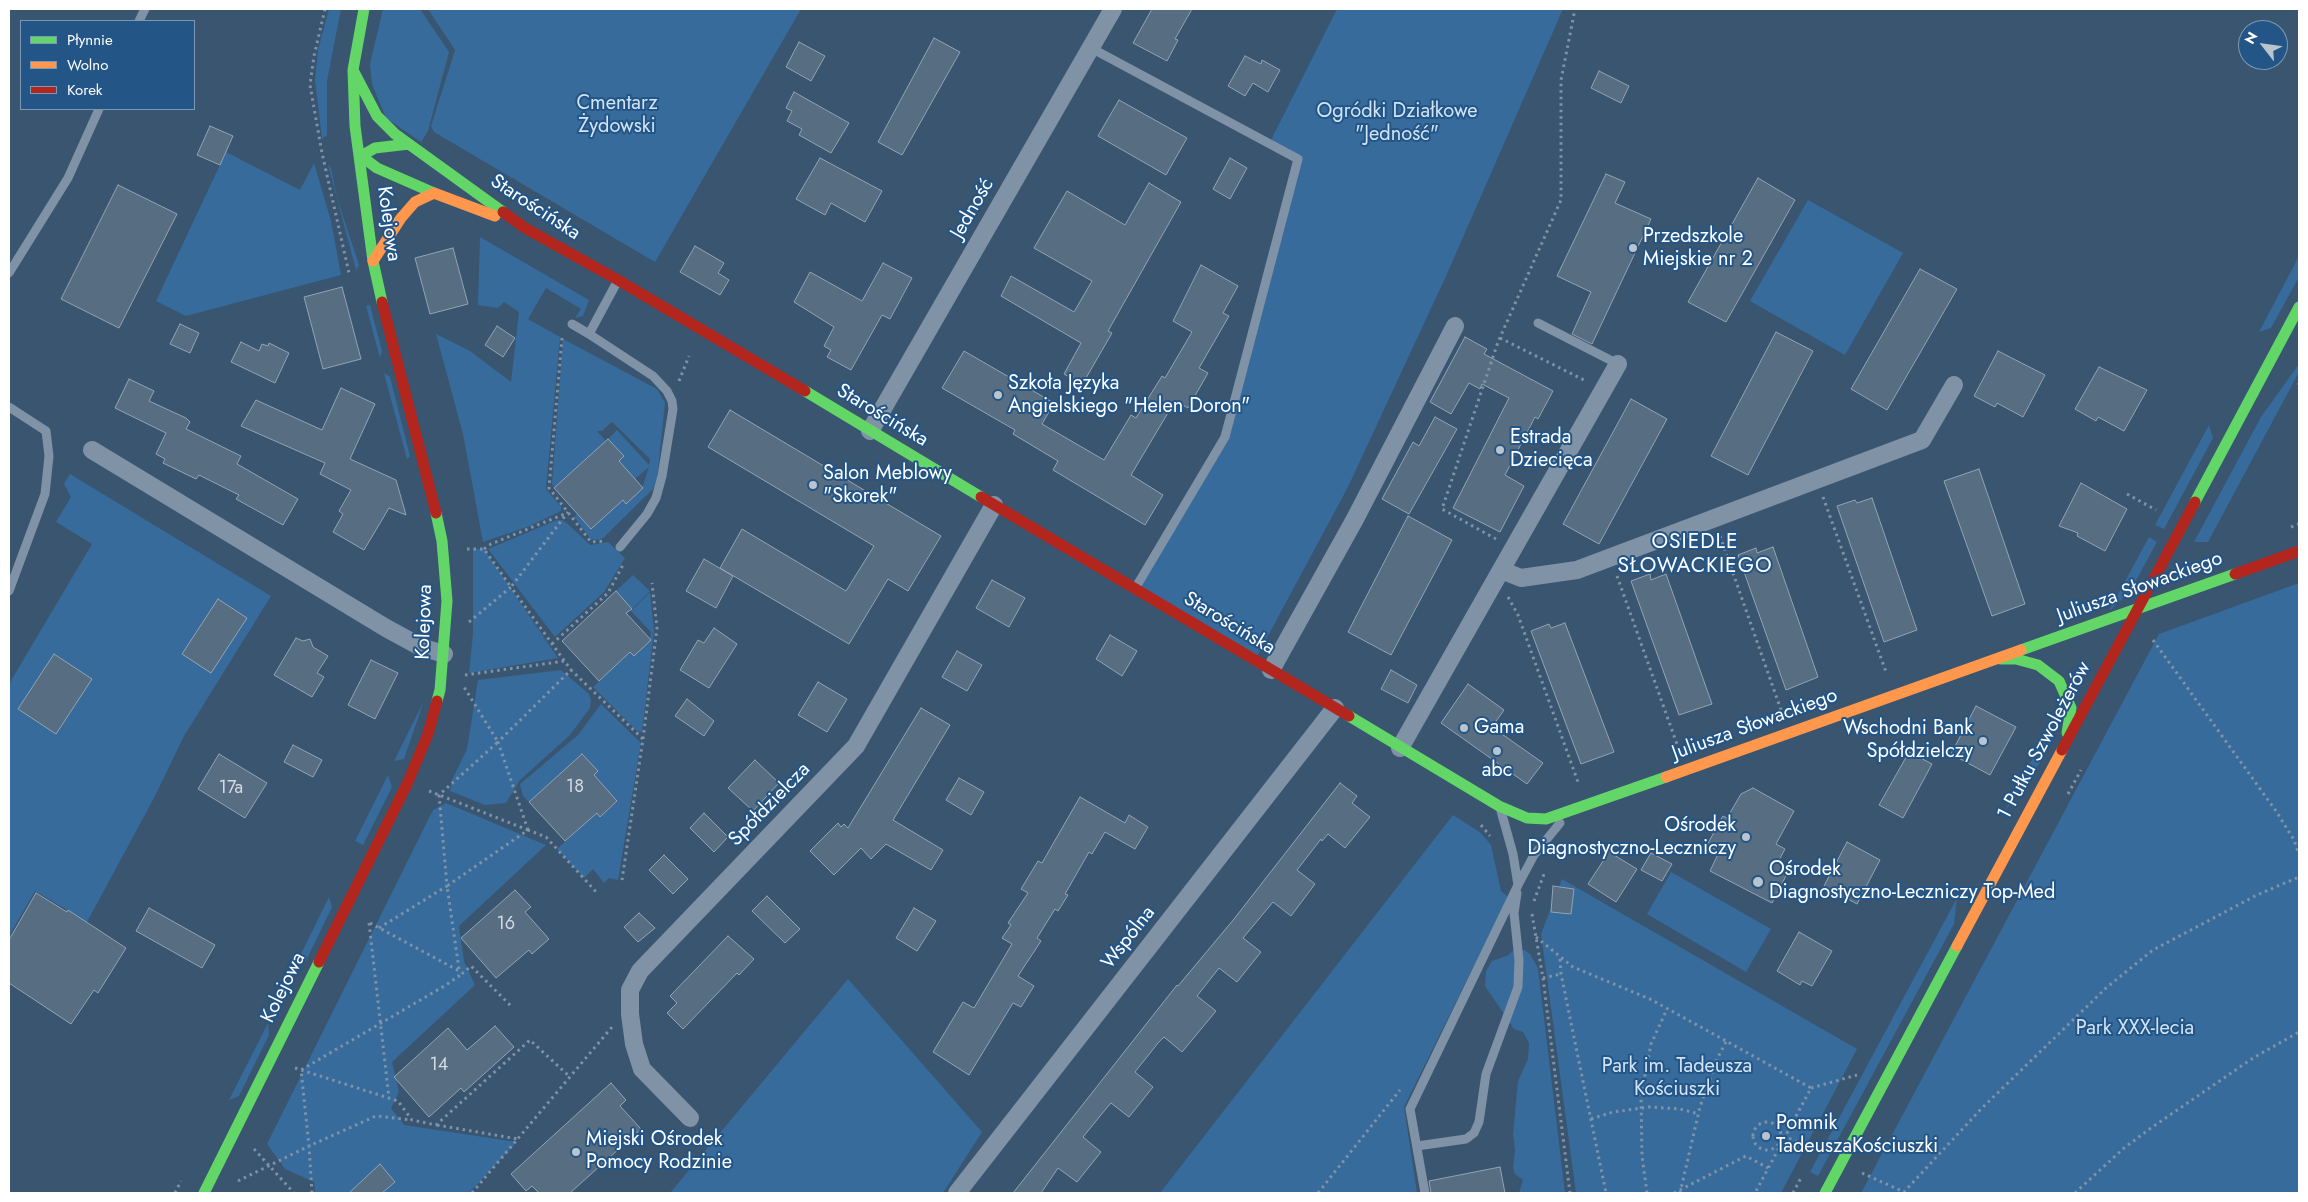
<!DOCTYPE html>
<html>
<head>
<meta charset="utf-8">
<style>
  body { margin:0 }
  #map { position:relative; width:2308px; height:1202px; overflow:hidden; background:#395570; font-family:Jost,sans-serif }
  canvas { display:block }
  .frame { position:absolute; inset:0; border:10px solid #fff; pointer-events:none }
  .legend { position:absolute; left:20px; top:20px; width:175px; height:90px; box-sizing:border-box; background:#235586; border:1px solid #7b99b6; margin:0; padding:6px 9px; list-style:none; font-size:15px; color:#fff }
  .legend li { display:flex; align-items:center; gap:10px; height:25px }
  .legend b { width:25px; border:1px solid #7b99b6 }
  .north { position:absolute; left:2238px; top:20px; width:50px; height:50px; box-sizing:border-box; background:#235586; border:1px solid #7b99b6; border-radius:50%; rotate:300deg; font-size:14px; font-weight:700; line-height:20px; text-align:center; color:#fff }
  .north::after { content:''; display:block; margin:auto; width:18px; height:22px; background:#bac4cd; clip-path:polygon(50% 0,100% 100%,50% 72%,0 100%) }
</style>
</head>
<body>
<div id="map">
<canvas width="2308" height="1202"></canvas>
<div class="frame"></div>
<ul class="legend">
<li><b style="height:6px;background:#63d668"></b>Płynnie</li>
<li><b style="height:6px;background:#ff974d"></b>Wolno</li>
<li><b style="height:6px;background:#b3261e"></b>Korek</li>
</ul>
<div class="north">N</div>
</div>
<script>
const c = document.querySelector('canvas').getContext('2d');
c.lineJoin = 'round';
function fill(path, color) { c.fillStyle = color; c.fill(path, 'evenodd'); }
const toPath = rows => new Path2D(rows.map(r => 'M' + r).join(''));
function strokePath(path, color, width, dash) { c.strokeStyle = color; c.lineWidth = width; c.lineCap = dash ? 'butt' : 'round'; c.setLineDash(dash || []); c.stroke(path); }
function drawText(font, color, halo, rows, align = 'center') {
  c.font = font + ' Jost,sans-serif'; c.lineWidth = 4; c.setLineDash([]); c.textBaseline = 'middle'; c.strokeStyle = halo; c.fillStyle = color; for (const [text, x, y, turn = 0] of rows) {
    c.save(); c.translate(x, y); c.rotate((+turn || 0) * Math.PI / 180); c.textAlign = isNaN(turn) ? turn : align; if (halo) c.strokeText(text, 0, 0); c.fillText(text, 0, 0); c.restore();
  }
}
const green = toPath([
  [329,9,341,9,327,81,327,135,322,139,315,80,318,50],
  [383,9,420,9,449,52,428,131,421,142,386,118,372,84,370,64],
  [428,9,801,9,655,262,434,132,431,126,455,50],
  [1337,9,1563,9,1446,276,1348,487,1255,660,1135,589,1225,437,1298,159,1269,144],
  [226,152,300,190,314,163,331,221,341,275,186,316,156,301],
  [328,165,331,168,337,198,359,265,356,270],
  [1808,200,1903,253,1845,355,1750,301],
  [480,237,589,300,583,316,575,318,581,309,546,288,528,319,560,337,546,489,561,507,561,511,530,526,483,542,463,434,436,334,470,351,511,382,519,312,504,302,498,308,478,305],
  [2299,256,2299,277,2271,328,2259,332],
  [370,305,382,351,380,358,366,306],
  [563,339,657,389,665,403,657,479,653,489,603,538,598,540,591,539,574,517,577,514,591,529,623,500,626,503,642,488,649,467,635,479,619,461,608,439,617,430,649,465,650,459,612,422,602,431,597,431,606,441,554,488,552,484],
  [2299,364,2299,372,2208,542,2194,542,2261,417],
  [384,373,390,377,410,456,407,459],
  [2209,425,2213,438,2164,529,2155,525],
  [70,474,271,596,184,736,154,798,87,922,35,891,9,936,9,684,92,544,56,522,71,497,64,484],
  [557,520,562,520,568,524,590,545,608,542,625,558,604,592,555,637,488,549],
  [2149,537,2157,542,2129,593,2109,611],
  [473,549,484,549,558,658,469,673,473,634],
  [633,575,650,591,632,609,616,591],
  [2299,583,2299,1193,1861,1193,2159,634],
  [650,592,654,631,642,732,637,731,593,687,630,652,634,655,650,640,651,632,631,611],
  [561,670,589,694,591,700,590,708,570,735,520,780,506,803,485,805,450,791,452,780,467,749,478,680],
  [424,701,404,759,394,761],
  [601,704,641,743,618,880,609,878,604,883,593,869,584,878,557,849,597,813,601,816,617,802,594,775,597,771,582,754,529,802,523,796,520,784,578,735],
  [2047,732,2055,736,2039,764,2003,814],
  [388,775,392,787,363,845,355,841],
  [446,803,546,845,459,926,464,961,475,985,392,1062,399,1092,391,1108,404,1125,517,1142,469,1193,315,1193,314,1182,285,1169,267,1144,433,810],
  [1453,815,1481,833,1491,845,1501,891,1508,897,1404,1107,1417,1193,1160,1193],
  [1671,872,1771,929,1746,972,1647,914],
  [1562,879,1857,1049,1781,1193,1576,1193,1541,934],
  [329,897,332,907,306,961,296,964],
  [1957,898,1954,924,1818,1176,1810,1172],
  [1514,950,1524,950,1530,954,1538,968,1565,1193,1519,1193,1523,1180,1515,1174,1513,1168,1515,1150,1513,1135,1518,1081,1528,1059,1529,1043,1523,1032,1514,1029,1485,986,1486,971,1492,961,1507,956],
  [848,979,982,1132,943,1193,670,1193],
  [268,1023,269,1035,239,1096,229,1100]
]);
const building = toPath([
  [1152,9,1192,9,1175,39,1178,40,1167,61,1133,43,1152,9],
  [934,38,960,52,902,155,878,142,934,38],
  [799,42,825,56,811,81,786,67,799,42],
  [1245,56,1261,64,1262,60,1280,70,1268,92,1253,83,1245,96,1228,86,1245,56],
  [1599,71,1629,86,1621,103,1591,88,1599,71],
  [794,92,849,123,831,153,799,135,802,129,787,121,792,111,786,108,794,92],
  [1119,100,1187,138,1166,175,1098,136,1119,100],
  [210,126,233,136,220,165,197,155,210,126],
  [820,158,882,191,865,222,831,203,825,215,796,199,820,158],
  [1230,158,1247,168,1230,199,1213,189,1230,158],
  [1606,174,1625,182,1615,203,1651,219,1592,344,1572,334,1591,292,1557,276,1606,174],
  [1758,178,1795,200,1726,322,1688,302,1758,178],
  [1149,183,1181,202,1108,331,1112,333,1082,385,1064,374,1081,343,1001,296,1011,276,1074,312,1092,281,1034,248,1067,191,1125,225,1149,183],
  [118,185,177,214,119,328,61,299,118,185],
  [695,246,724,263,718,273,729,280,720,295,680,272,695,246],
  [453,248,468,304,430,314,415,258,453,248],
  [883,263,912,278,890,319,882,315,851,370,827,357,831,350,824,346,834,327,794,302,810,272,862,301,883,263],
  [1201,265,1238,286,1223,313,1229,316,1199,368,1208,373,1188,408,1175,401,1131,475,1163,495,1145,525,1053,470,1058,461,1013,434,1015,430,942,388,964,351,1054,403,1042,424,1104,460,1131,415,1136,418,1162,376,1165,378,1192,332,1173,321,1201,265],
  [1920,269,1957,289,1887,410,1851,389,1920,269],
  [342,287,361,359,323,369,304,297,342,287],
  [180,324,199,333,190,353,170,344,180,324],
  [497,326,515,338,503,357,485,345,497,326],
  [1776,332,1813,351,1748,475,1711,456,1776,332],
  [1465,337,1487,349,1484,354,1553,391,1538,419,1535,417,1505,475,1524,486,1500,532,1453,508,1509,398,1482,384,1480,389,1469,383,1451,414,1430,402,1465,337],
  [241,342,259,351,262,344,268,346,269,343,289,353,275,383,231,362,241,342],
  [1998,351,2045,375,2023,417,1997,403,1995,407,1974,396,1998,351],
  [2099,367,2147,390,2124,431,2098,417,2096,421,2075,409,2099,367],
  [129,379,154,391,149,401,186,418,190,422,186,429,241,456,237,464,298,499,283,525,236,499,239,495,199,475,196,479,163,463,165,459,156,454,166,433,115,408,129,379],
  [341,388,375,404,350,459,396,480,406,515,389,508,364,550,333,532,343,514,339,511,351,490,320,474,325,463,241,426,256,400,322,430,341,388],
  [1631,399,1667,419,1599,544,1563,524,1631,399],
  [730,410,941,536,908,591,888,579,849,644,720,568,742,529,846,591,874,546,708,447,730,410],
  [1435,417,1457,429,1409,514,1382,499,1413,442,1419,446,1435,417],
  [608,439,624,456,619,461,643,488,626,504,623,500,591,529,554,488,608,439],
  [1979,469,2025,604,1992,616,1944,481,1979,469],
  [2081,483,2127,509,2105,551,2077,536,2078,533,2059,526,2081,483],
  [1872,498,1917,630,1884,642,1837,506,1855,500,1857,503,1872,498],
  [1408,516,1452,540,1391,655,1348,632,1408,516],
  [1773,547,1818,677,1786,690,1738,555,1756,548,1757,553,1773,547],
  [704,559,733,576,716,608,686,591,704,559],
  [1650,574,1651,580,1666,574,1712,704,1679,715,1631,581,1650,574],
  [992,580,1025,598,1009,627,976,608,992,580],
  [616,591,632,609,626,613,651,640,634,656,630,652,599,681,562,641,616,591],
  [218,599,247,618,211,673,182,654,218,599],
  [1565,623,1614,752,1581,764,1531,631,1549,624,1551,628,1565,623],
  [714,628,737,644,709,688,680,670,698,640,704,643,714,628],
  [1110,635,1137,651,1122,676,1096,659,1110,635],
  [296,638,303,641,310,639,313,647,328,656,317,673,324,677,312,697,274,675,296,638],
  [957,651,982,665,967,691,942,677,957,651],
  [54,654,92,679,56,734,18,709,54,654],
  [371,660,398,673,375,719,348,705,371,660],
  [1391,670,1417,685,1408,703,1381,689,1391,670],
  [818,682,847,699,827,732,798,715,818,682],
  [1468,684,1504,710,1492,727,1543,763,1527,784,1441,723,1468,684],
  [687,699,714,721,704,736,675,716,687,699],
  [1976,706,2016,727,1990,775,1951,754,1976,706],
  [921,708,950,725,893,820,943,850,931,870,886,844,871,859,861,848,834,875,810,851,838,823,841,827,844,824,848,828,921,708],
  [293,745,322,760,313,777,284,762,293,745],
  [1909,752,1932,764,1903,818,1879,805,1909,752],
  [219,754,267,783,245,818,198,789,219,754],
  [582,754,598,771,594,775,617,801,600,817,597,813,565,841,529,802,582,754],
  [755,760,779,783,753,811,728,788,755,760],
  [959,778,984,792,971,815,946,800,959,778],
  [1340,783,1357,796,1352,803,1370,817,1345,848,1328,834,1322,841,1321,839,1297,870,1315,884,1291,916,1273,902,1243,938,1261,952,1237,982,1219,968,1197,996,1216,1011,1182,1052,1164,1037,1158,1043,1135,1072,1153,1087,1129,1117,1111,1103,1105,1110,1083,1137,1101,1152,1077,1182,1058,1168,1041,1193,1013,1193,1177,985,1178,986,1234,919,1340,783],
  [1753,788,1794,811,1776,844,1785,849,1778,862,1790,868,1772,903,1710,871,1719,852,1707,845,1723,816,1727,818,1741,794,1753,788],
  [1080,797,1125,823,1129,815,1148,827,1135,849,1105,832,1092,854,1089,852,1065,894,1068,895,1058,911,1055,909,1037,938,1041,941,1018,976,1034,986,1021,1007,1013,1003,969,1075,933,1052,963,1002,974,1008,1012,944,1002,938,1011,925,1008,923,1028,893,1021,889,1038,861,1042,863,1080,797],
  [704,813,728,837,714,852,690,828,704,813],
  [1847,842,1880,860,1857,904,1824,886,1847,842],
  [1609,852,1637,869,1616,902,1588,884,1609,852],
  [1651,853,1672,864,1662,881,1641,870,1651,853],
  [664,855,688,879,673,894,649,870,664,855],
  [1553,886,1574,889,1571,914,1551,912,1553,886],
  [515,890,531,907,525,912,549,939,532,954,529,950,496,978,461,938,515,890],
  [36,893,67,912,68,910,126,948,98,993,94,990,71,1024,9,983,9,940,36,893],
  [767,896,800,929,785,943,752,911,767,896],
  [149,908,215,945,202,968,136,931,149,908],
  [914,908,936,921,917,951,896,938,914,908],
  [639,913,655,928,638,942,624,927,639,913],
  [1799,932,1832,951,1812,986,1802,981,1800,985,1777,971,1799,932],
  [728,936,754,959,739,975,737,973,683,1029,667,1013,677,1003,670,996,728,936],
  [495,1026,514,1047,464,1092,461,1088,429,1117,394,1077,448,1028,467,1050,495,1026],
  [611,1083,626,1100,620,1106,641,1129,570,1193,539,1193,532,1186,526,1191,511,1174,611,1083],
  [380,1164,395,1182,382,1193,349,1193,380,1164],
  [1500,1167,1505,1193,1431,1193,1429,1181,1500,1167]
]);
const path = toPath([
  [325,9,314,56,310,85,322,153,349,273],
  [562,338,549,488,591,542,605,541],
  [1500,338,1586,381],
  [679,381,689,356],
  [2298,383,2299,384],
  [2127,494,2156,510],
  [1823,497,1886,672],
  [2291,527,2299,524],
  [1720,536,1781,710],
  [1496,539,1442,509,1498,342,1561,200,1561,80,1575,9],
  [467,549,484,549,511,587,568,512],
  [484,549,491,544,567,513],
  [1617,576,1678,747],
  [1508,597,1518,615,1578,782],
  [469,622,511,587,571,670],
  [2153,640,2276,811,2294,840,2299,855],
  [552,644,608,593,624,563],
  [465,675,565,661],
  [643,739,657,628,652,583],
  [429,791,528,830],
  [2068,794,2081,770],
  [1481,825,1490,836],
  [528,830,498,742,571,670,643,739,622,880],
  [1534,901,1544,874],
  [1532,914,1543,978,1570,1193],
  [369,923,389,1098],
  [370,923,463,973,471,966,512,1007],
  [379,928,447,886,439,795,498,742,464,687],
  [1536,937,1573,967,1650,999,1811,1088,1755,1193],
  [1560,959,1561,974,1606,1193],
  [459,969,447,886,528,830,546,837,598,894],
  [1543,978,1561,974],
  [295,1068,398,1101,412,1120,436,1125,530,1040,570,1077],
  [1811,1088,1857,1075],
  [1591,1119,1613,1112,1649,1107,1680,1109,1699,1114],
  '1753 1136a14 14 0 1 1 28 0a14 14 0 1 1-28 0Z',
  [437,1125,518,1139],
  [1783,1136,1808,1146],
  [254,1149,294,1193],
  [1862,1173,1904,1192,1981,1109,2106,988,2153,950,2257,895,2299,877],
  [238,1181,309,1146,301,1070,446,985,463,973],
  [175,1193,181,1181],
  [312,1193,309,1146,376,1116,412,1120],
  [472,1193,612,1027],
  [1318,1193,1400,1090],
  [1647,1193,1642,1156,1641,1096,1651,1044,1667,1009],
  [1674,1193,1746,1156,1768,1168],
  [1680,1193,1700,1107,1717,1059,1726,1042],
  [1793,1193,1802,1176],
  [2075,1193,2124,1148,2151,1128,2253,1058,2299,1032]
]);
const lane = toPath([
  [139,21,145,9],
  [1091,48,1298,159,1225,437,1136,587],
  [9,273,68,178,99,109],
  [617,282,589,334,653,376,667,391,672,401,673,409,662,476,656,498,647,514,620,547],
  [1538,323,1618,364],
  [572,324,589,334],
  [9,407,46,431,49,456,45,494,9,591],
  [1501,811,1513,854,1518,885,1534,855,1560,823],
  [1417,1146,1466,1139,1474,1133,1479,1122,1486,1074,1518,987,1519,960,1514,913,1517,893],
  [1425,1193,1410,1109,1518,885]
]);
const street = toPath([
  [870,431,1113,9],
  [92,450,386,628,421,647,444,654],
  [1501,570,1521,578,1577,570,1922,440,1954,385],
  [1271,670,1355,519,1455,326],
  [1400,748,1618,364],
  [690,1118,642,1069,634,1044,630,1014,630,990,640,971,856,746,994,505],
  [957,1193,1335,708]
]);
const fast = toPath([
  [364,9,353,70,355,126,373,261,382,302],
  [353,70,377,116,395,134,503,212],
  [409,144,375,148,361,156,377,168,434,193],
  [805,391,981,497],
  [2195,502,2299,307],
  [436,513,442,541,447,601,440,690,437,701],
  [2021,650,2235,574],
  [2001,659,2016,659,2038,665,2059,681,2071,708,2067,733],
  [1349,716,1499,806,1527,818,1546,819,1666,777],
  [204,1193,319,962],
  [1825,1193,1957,946]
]);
const slow = toPath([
  [373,261,401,218,415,202,434,193,495,216],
  [1666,777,2021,650],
  [1957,946,2062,750]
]);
const jam = toPath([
  [503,212,525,228,618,280,805,391],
  [382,302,436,513],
  [981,497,1349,716],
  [2235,574,2299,551],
  [2062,750,2195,502],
  [319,962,408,782,428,734,437,701]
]);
const markers = [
  [1633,248,5,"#bac4cd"],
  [998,395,5,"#bac4cd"],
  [1500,450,5,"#bac4cd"],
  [813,485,5,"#bac4cd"],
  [1464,728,5,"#bac4cd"],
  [1983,741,5,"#bac4cd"],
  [1497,751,5,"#bac4cd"],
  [1746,837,5,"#bac4cd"],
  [1758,882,6,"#bac4cd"],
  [1766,1136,5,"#bac4cd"],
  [576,1152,5,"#bac4cd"]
];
const numberNames = [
  ["18",575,788],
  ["17a",231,789],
  ["16",506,925],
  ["14",439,1066]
];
const parkNames = [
  ["Cmentarz",617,104],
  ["Żydowski",617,127],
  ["Ogródki Działkowe",1397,112],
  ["\"Jedność\"",1397,135],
  ["Park XXX-lecia",2135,1029],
  ["Park im. Tadeusza",1677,1067],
  ["Kościuszki",1677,1090]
];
const streetNames = [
  ["Starościńska",535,208,33],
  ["Jedność",973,209,-60],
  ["Kolejowa",388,224,82],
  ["Starościńska",882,416,31],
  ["Juliusza Słowackiego",2140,588,-20],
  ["Kolejowa",425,622,-88],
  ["Starościńska",1229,624,31],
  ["Juliusza Słowackiego",1755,725,-20],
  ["1 Pułku Szwoleżerów",2045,741,-62],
  ["Spółdzielcza",770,805,-46],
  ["Wspólna",1129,938,-52],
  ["Kolejowa",284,988,-64]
];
const poiNames = [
  ["Przedszkole",1643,237],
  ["Miejskie nr 2",1643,260],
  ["Szkoła Języka",1008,384],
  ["Angielskiego \"Helen Doron\"",1008,407],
  ["Estrada",1510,438],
  ["Dziecięca",1510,461],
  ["Salon Meblowy",823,474],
  ["\"Skorek\"",823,497],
  ["Gama",1474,728],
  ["Wschodni Bank",1973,729,"right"],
  ["Spółdzielczy",1973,752,"right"],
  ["abc",1497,771,"center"],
  ["Ośrodek",1736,826,"right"],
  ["Diagnostyczno-Leczniczy",1736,849,"right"],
  ["Ośrodek",1769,870],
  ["Diagnostyczno-Leczniczy Top-Med",1769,893],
  ["Pomnik",1776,1124],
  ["TadeuszaKościuszki",1776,1147],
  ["Miejski Ośrodek",586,1140],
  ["Pomocy Rodzinie",586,1163]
];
const neighbourhoodNames = [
  ["OSIEDLE",1695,543],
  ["SŁOWACKIEGO",1695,567]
];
fill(green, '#376b9c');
fill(building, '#576d82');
strokePath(building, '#93a4b4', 1);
strokePath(path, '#8092a6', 3, [2.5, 4]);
strokePath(lane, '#8092a6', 9);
strokePath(street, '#8092a6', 18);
strokePath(fast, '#63d668', 11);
strokePath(slow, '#ff974d', 11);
strokePath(jam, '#b3261e', 11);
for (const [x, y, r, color] of markers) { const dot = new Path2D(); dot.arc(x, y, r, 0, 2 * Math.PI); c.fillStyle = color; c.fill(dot); strokePath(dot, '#235586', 2); }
drawText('18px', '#d5dae0', null, numberNames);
drawText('20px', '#d1e5f7', '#235586', parkNames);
drawText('20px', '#fff', '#235586', streetNames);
drawText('20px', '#fff', '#235586', poiNames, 'left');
c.letterSpacing = '1px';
drawText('21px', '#fff', '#235586', neighbourhoodNames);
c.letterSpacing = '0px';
</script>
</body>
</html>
